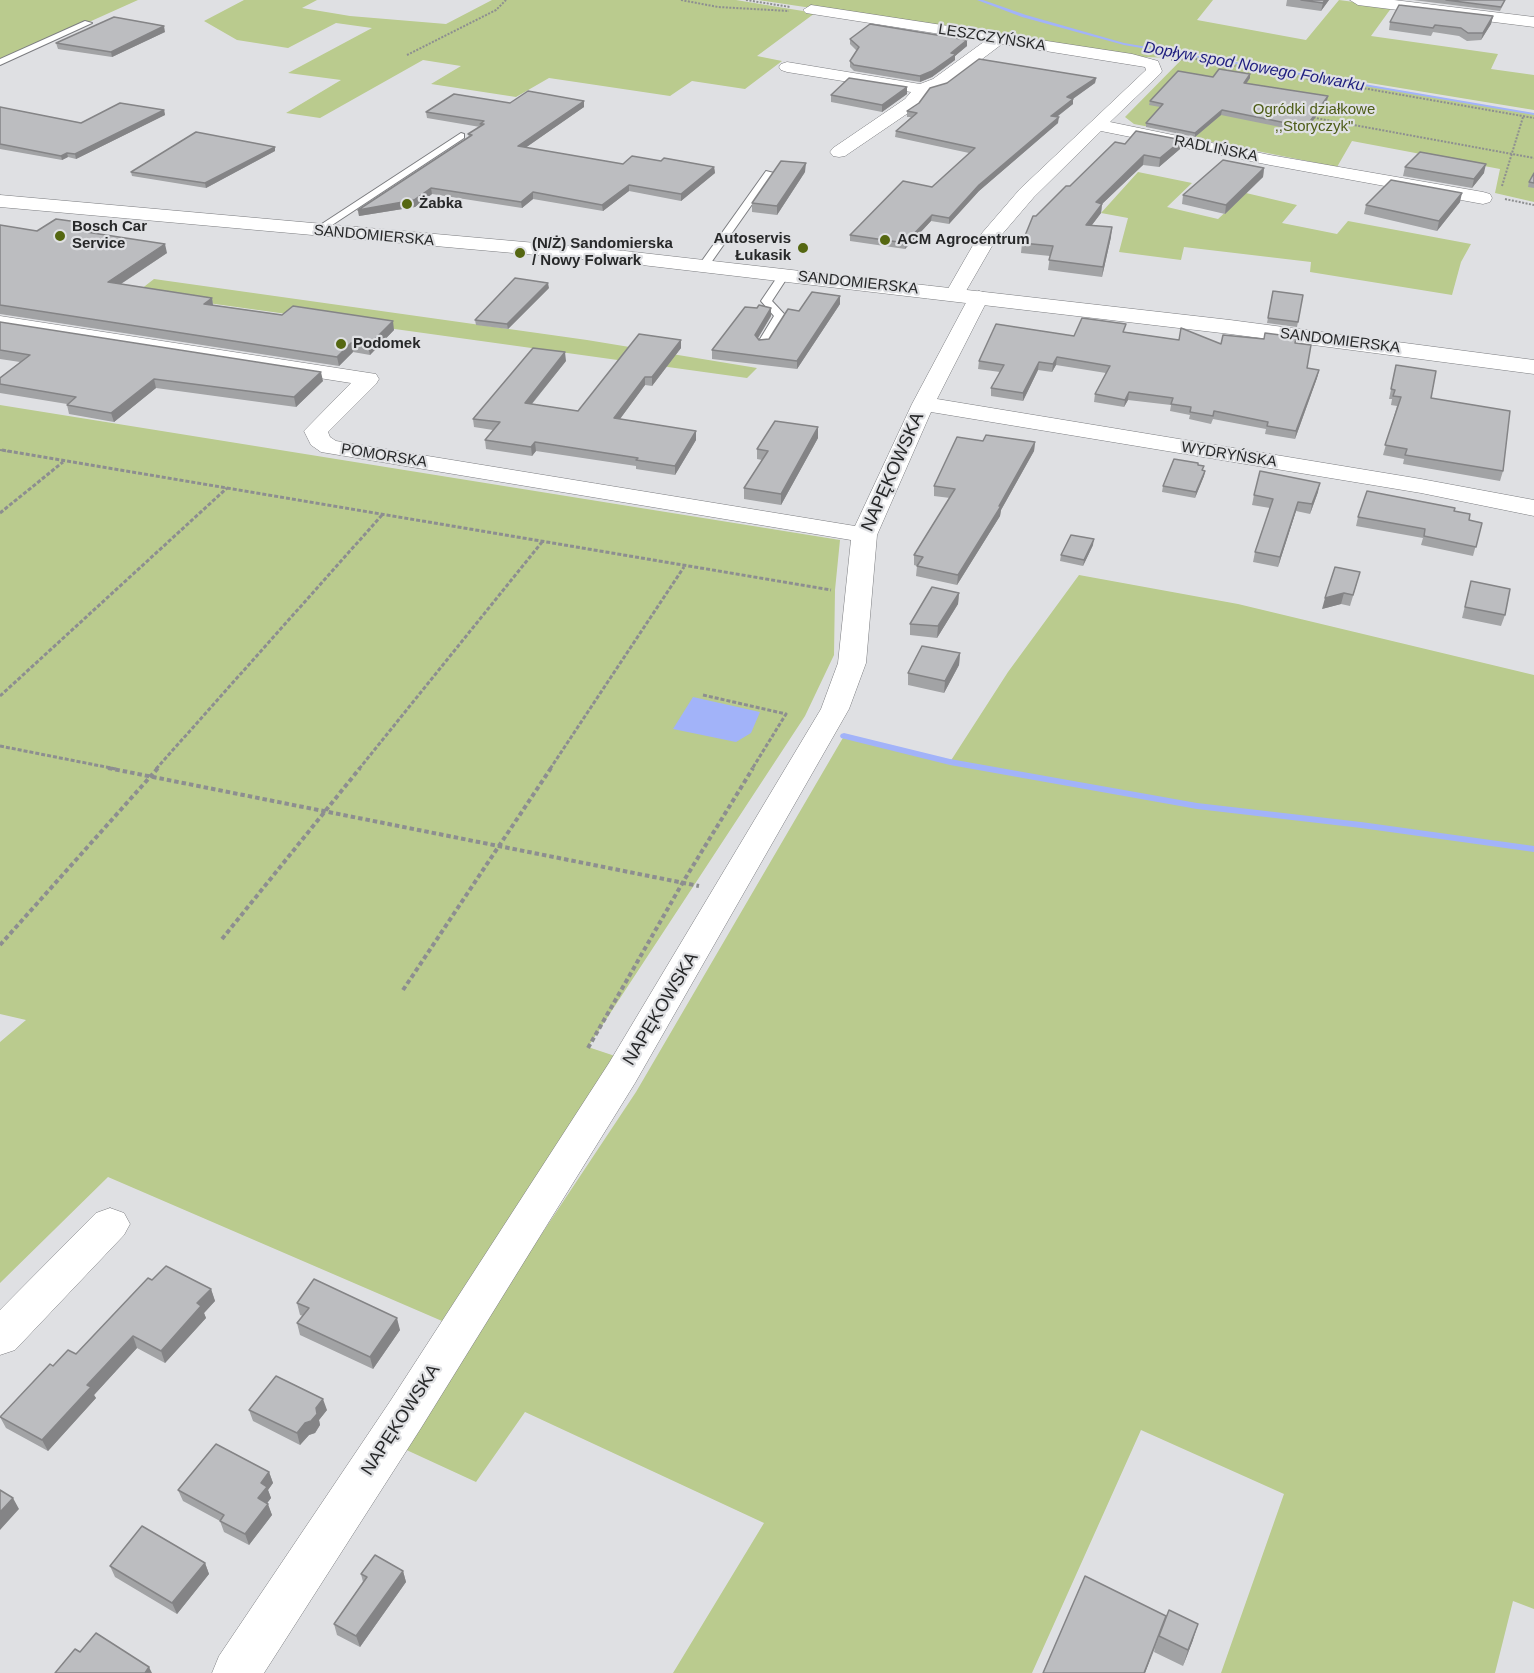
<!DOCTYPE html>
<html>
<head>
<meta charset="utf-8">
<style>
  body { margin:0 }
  canvas { display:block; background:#dfe0e3 }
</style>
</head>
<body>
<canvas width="1534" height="1673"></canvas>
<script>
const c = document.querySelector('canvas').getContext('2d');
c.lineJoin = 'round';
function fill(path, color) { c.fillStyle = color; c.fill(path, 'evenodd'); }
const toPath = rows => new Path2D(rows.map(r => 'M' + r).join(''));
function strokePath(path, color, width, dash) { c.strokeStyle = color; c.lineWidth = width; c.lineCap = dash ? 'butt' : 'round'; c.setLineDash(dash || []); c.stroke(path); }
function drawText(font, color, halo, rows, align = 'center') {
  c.font = font + ' Arial,sans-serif'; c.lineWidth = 4.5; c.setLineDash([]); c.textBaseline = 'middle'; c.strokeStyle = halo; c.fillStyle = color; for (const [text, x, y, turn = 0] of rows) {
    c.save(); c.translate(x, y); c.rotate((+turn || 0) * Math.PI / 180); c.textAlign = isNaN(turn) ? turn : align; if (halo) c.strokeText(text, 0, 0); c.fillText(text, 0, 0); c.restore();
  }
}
const green = toPath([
  [0,0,138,0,0,62],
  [244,0,317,0,302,8,350,16,446,24,492,0,736,0,815,13,757,56,782,61,745,89,692,81,670,96,549,78,516,97,431,84,461,66,423,60,320,118,286,113,341,80,288,73,372,28,336,23,288,48,237,40,204,21],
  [758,0,1213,0,1197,20,1306,40,1339,0,1392,7,1371,36,1498,54,1491,69,1534,75,1534,110,1187,53,1181,58,1140,57],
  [1187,54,1534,114,1534,202,1495,193,1500,169,1352,141,1337,167,1197,139,1196,136,1134,124,1125,117],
  [1138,172,1192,183,1167,207,1218,219,1246,193,1297,205,1282,223,1337,234,1348,221,1471,244,1461,262,1452,295,1310,272,1311,262,1184,247,1181,260,1119,252,1128,218,1101,213],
  [154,279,587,340,757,368,747,378,136,293],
  [0,405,840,540,835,590,834,655,805,716,588,1047,615,1056,442,1321,108,1177,0,1283,0,1042,26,1020,0,1014],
  [1079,575,1238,604,1534,675,1534,1609,1513,1601,1495,1673,1221,1673,1284,1494,1141,1430,1032,1673,673,1673,764,1523,525,1412,476,1482,400,1447,636,1092,844,736,950,762,1008,672]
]);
const water = toPath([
  [693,697,760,712,751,733,736,742,673,729]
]);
const stream = toPath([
  [977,0,983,0,1026,15,1124,43,1534,113,1534,115,1124,45,1022,17,977,0],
  [844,733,950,759,1197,803,1361,822,1534,846,1534,852,1361,828,1197,809,950,765,841,738,840,736,841,734,844,733]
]);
const pathFar2 = toPath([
  [681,0,718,7,789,11],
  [746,0,790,7],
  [407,55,496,10,506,0],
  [1171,60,1196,59,1534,118],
  [1310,117,1534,158],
  [1502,186,1523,117],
  [1505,199,1534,205],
  [0,450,11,452]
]);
const pathFar1 = toPath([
  [2,450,831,590],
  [0,513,63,462],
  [703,695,786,714,752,769],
  [0,696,227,488],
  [0,746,116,769],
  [156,769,382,515],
  [359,769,542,542],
  [550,769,684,567]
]);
const path = toPath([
  [108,768,699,886],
  [222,939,360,768],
  [0,945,158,768],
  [403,990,551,768],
  [588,1048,683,882,753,768]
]);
const service = toPath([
  [85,21,92,23,0,65,0,59,85,21],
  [461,133,464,134,464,138,320,233,311,231,461,133],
  [766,171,774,173,708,267,700,267,699,265,766,171],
  [784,272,789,275,772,301,786,316,767,346,759,346,757,344,774,316,761,301,780,273,784,272]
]);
const minor = toPath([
  [1350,0,1394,0,1534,17,1534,27,1358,5,1350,0],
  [811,5,1132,54,1158,61,1162,71,1160,74,1110,122,1270,155,1483,192,1490,194,1492,198,1490,202,1483,204,1270,165,1101,131,1034,197,992,246,962,298,955,300,948,298,945,294,976,240,1020,189,1146,70,1145,67,1002,44,945,87,928,92,917,107,845,156,839,157,833,156,830,152,833,148,905,99,911,92,787,72,781,70,779,67,781,64,787,62,920,84,933,79,985,41,806,13,803,10,811,5],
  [979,291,986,293,989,297,937,399,1421,479,1534,500,1534,516,1421,493,931,412,877,535,866,663,849,709,635,1083,421,1428,264,1673,212,1673,219,1656,391,1400,609,1063,821,709,838,663,851,540,321,452,311,445,304,431,351,383,0,328,0,316,376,374,379,379,376,384,328,432,330,437,336,441,855,526,912,404,969,297,972,293,979,291],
  [110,1208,124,1213,130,1224,124,1235,15,1350,0,1355,0,1310,96,1213,110,1208]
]);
const tertiary = toPath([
  [0,195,625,251,1230,320,1534,360,1534,374,1230,334,625,263,0,207,0,195]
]);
const wall = toPath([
  [1287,0,1329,0,1321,11,1286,6],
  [1413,0,1505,0,1504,3,1500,11],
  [1493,16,1491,24,1481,40,1467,41,1459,36,1433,32,1431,36,1389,30,1390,22],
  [165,32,112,57,58,49,56,43],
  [850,39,967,46,955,56,955,60,932,77,920,82,854,71,850,67,850,61,857,51,850,44],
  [1250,74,1250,78,1246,84,1327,101,1305,132,1221,115,1195,137,1146,127,1146,123,1160,107,1149,105,1150,101,1213,77],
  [1096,78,1095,83,1073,99,1073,104,1057,117,1058,123,979,191,949,224,931,221,905,249,850,241,850,235,932,187,969,153,895,137,896,131,911,117,907,117,907,111],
  [907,94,882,112,831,102,831,95],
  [584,101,584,107,525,148,623,164,661,161,714,167,715,173,681,201,629,191,603,211,533,199,522,208,432,194,415,207,359,216,358,210,469,137,468,134,480,127,427,118,426,112,510,103],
  [0,107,81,123,164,110,165,115,76,159,68,157,62,160,0,149],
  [1125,144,1180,149,1159,167,1143,165,1102,204,1101,213,1092,225,1111,237,1102,277,1048,270,1050,256,1021,253,1022,243,1036,216,1070,186],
  [275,151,206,188,132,176,131,172],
  [1405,167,1484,173,1472,188,1403,176],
  [1264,168,1263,177,1225,214,1182,204,1183,195],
  [805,172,777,215,752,212,752,203],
  [1534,173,1534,188,1528,187,1529,182],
  [1460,202,1437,231,1364,214,1366,205],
  [92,224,94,233,167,253,121,284,212,298,213,305,282,315,394,330,370,355,353,352,339,366,0,314,0,225,37,231],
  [549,288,508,329,476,325,475,320],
  [1273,291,1303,295,1297,327,1267,323],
  [840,296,840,304,797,369,712,359,712,350,771,316,758,338,759,340,769,339,799,311],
  [0,322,323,381,296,407,156,388,114,422,69,414,67,405,67,404,0,393,0,378,20,362,0,359],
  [1125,332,1179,340,1221,344,1295,343,1307,368,1319,370,1317,378,1295,439,1265,434,1266,429,1213,419,1211,424,1189,419,1190,415,1170,411,1171,405,1128,400,1124,407,1094,402,1095,394,1106,373,1056,365,1052,372,1038,370,1023,401,991,396,991,388,1000,372,978,369,979,361,1074,336],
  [681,340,681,348,652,386,645,385,620,419,696,440,675,475,636,469,636,466,536,451,532,456,486,449,485,440,493,430,474,427,473,419,566,361,532,404,578,411],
  [1396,365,1431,398,1503,471,1500,481,1403,464,1404,459,1383,455,1397,406,1391,405,1392,399,1389,399],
  [818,438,781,505,744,499,744,488,762,460,757,459,757,449],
  [983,441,1035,442,1034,451,1001,510,1000,516,957,585,916,576,917,566,914,565,914,555,950,498,934,496,934,486],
  [1198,465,1203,470,1205,471,1204,476,1195,498,1162,492,1163,486],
  [1318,492,1310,514,1296,511,1278,567,1253,562,1255,552,1270,508,1252,505,1254,495],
  [1454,511,1469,520,1482,523,1473,556,1421,545,1423,538,1356,526,1358,517],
  [1093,545,1083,566,1060,561,1061,555],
  [1471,581,1505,615,1501,626,1462,618],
  [1357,583,1350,606,1341,604,1322,609],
  [959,593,958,604,937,638,910,635,910,624],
  [960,653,959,665,944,693,908,685,908,673],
  [152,1280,211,1289,215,1301,204,1313,206,1318,165,1363,137,1348,94,1395,96,1398,48,1451,6,1428,0,1417,53,1366,76,1354],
  [297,1303,400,1330,373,1369,300,1335,297,1323,303,1316,300,1315],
  [249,1410,327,1410,319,1420,320,1425,315,1433,309,1435,300,1445,253,1421],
  [269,1472,273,1483,268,1490,271,1498,267,1503,272,1515,249,1545,224,1532,220,1521,183,1501,178,1490],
  [205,1563,209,1574,177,1614,115,1577,110,1566],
  [403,1571,406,1582,360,1647,337,1635,334,1624,363,1582,361,1574],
  [1085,1576,1193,1640,1183,1666,1154,1652,1155,1648,1145,1673,1043,1673]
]);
const shadedWall = toPath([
  [1325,0,1329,0,1321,11,1323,3],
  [1493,16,1491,24,1481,40,1483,33],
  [164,26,165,32,112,57,111,52],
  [967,40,967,46,955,56,955,60,932,77,920,82,920,76,951,53],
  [1250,74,1250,78,1243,88,1244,83],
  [1096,78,1095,83,1067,103,1067,97],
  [907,87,907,94,882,112,882,105],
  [1328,96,1327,101,1305,132,1306,127],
  [1073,99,1073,104,1050,122,1051,116],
  [584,101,584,107,518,153,518,146],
  [164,110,165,115,76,159,75,154],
  [1222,110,1221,115,1195,137,1195,133],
  [1059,117,1058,123,979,191,949,224,949,218,979,185],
  [1182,140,1180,149,1159,167,1160,158],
  [275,147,275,151,206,188,205,183],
  [67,153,68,157,62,160,61,156],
  [1144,155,1143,165,1102,204,1101,213,1085,234,1086,225,1096,202],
  [806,163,805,172,777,215,777,206],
  [1486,164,1484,173,1472,188,1474,179],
  [714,167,715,173,681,201,681,194],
  [1264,168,1263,177,1225,214,1226,205],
  [629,185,629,191,603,211,602,205],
  [431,188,432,194,415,207,359,216,358,210],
  [533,192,533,199,522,208,521,202],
  [1462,193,1460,202,1437,231,1439,221],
  [932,215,931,221,905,249,905,243],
  [92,224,94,232,93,233,86,232,88,227],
  [1112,227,1111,237,1102,277,1103,267],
  [165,244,167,253,110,291,108,282],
  [548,283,549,288,508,329,507,324],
  [840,296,840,304,797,369,797,361],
  [212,298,213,307,204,304],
  [771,308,771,316,755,343,755,335],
  [393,321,394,330,370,355,368,346],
  [681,340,681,348,652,386,652,377],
  [351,343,353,352,339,366,337,357],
  [565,352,566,361,525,412,525,403],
  [1057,357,1056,365,1052,372,1053,364],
  [1039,362,1038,370,1023,401,1023,393],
  [1319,370,1317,378,1295,439,1296,431],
  [321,372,323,381,296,407,294,397],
  [645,377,645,385,614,427,614,418],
  [154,379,156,388,114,422,111,413],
  [1129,392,1128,400,1124,407,1125,400],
  [818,427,818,438,781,505,781,494],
  [696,431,696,440,675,475,675,466],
  [535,442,536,451,532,456,531,447],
  [1035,442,1034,451,1001,510,1000,516,957,585,958,575],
  [1205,471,1204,476,1195,498,1196,492],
  [1320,483,1318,492,1310,514,1312,504],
  [1298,502,1296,511,1278,567,1280,557],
  [1094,539,1093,545,1083,566,1084,560],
  [959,593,958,604,937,638,938,626],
  [1344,593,1341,604,1322,609,1325,598],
  [960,653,959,665,944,693,945,681],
  [211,1289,215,1301,204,1313,206,1318,165,1363,161,1351,197,1303],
  [397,1318,400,1330,373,1369,370,1357],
  [133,1336,137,1348,94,1395,96,1398,48,1451,42,1440,87,1385],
  [323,1399,327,1410,319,1420,320,1425,315,1433,309,1435,300,1445,297,1433],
  [269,1472,273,1483,268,1490,271,1498,262,1510,258,1498,261,1483],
  [13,1498,19,1509,0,1530,0,1512],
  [268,1504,272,1515,249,1545,245,1534],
  [205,1563,209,1574,177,1614,172,1603],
  [403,1571,406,1582,360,1647,356,1636],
  [1166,1616,1145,1673,1144,1673],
  [1198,1624,1193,1640,1183,1666,1188,1650],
  [149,1667,152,1673,145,1673]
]);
const building = toPath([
  [1301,0,1325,0,1323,3,1301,0],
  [1446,0,1505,0,1501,7,1446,0],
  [1399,5,1493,16,1483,33,1468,33,1461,28,1435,25,1433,28,1390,22,1399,5],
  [114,17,164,26,111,52,56,43,114,17],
  [870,24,967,40,951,53,956,54,932,71,920,76,854,65,850,61,859,47,850,39,870,24],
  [979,59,1096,78,1067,97,1073,99,1051,116,1059,117,979,185,949,218,932,215,905,243,850,235,903,181,932,187,975,148,896,131,917,113,907,111,919,103,930,88,947,83,979,59],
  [1219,69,1250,74,1244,83,1328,96,1306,127,1222,110,1195,133,1146,123,1163,104,1150,101,1178,71,1213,77,1219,69],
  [849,78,907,87,882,105,831,95,849,78],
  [528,91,584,101,518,146,623,164,632,156,661,161,664,158,714,167,681,194,629,185,602,205,533,192,521,202,431,188,414,200,358,210,472,135,468,134,484,124,480,124,484,121,426,112,454,94,510,103,528,91],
  [120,103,164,110,75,154,67,153,61,156,0,144,0,107,81,123,120,103],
  [1136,131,1182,140,1160,158,1144,155,1096,202,1102,204,1086,225,1112,227,1103,267,1049,260,1053,246,1022,243,1033,216,1036,216,1066,186,1070,186,1115,142,1125,144,1136,131],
  [196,132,275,147,205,183,131,172,196,132],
  [1420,152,1486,164,1474,179,1405,167,1420,152],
  [1223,160,1264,168,1226,205,1183,195,1223,160],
  [781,161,806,163,777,206,752,203,781,161],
  [1534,173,1534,183,1529,182,1534,173],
  [1391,180,1462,193,1439,221,1366,205,1391,180],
  [56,219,92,224,88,227,92,228,86,232,165,244,108,282,212,298,204,304,282,315,293,306,393,321,368,346,351,343,337,357,0,305,0,225,37,231,56,219],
  [515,278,548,283,507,324,475,320,515,278],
  [1273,291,1303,295,1298,322,1268,318,1273,291],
  [812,292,840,296,797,361,712,350,745,307,757,308,759,305,771,308,755,335,759,340,769,339,788,309,799,311,812,292],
  [1082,318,1126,324,1123,332,1179,340,1181,328,1221,344,1223,335,1264,339,1265,333,1296,337,1295,343,1311,345,1307,368,1319,370,1296,431,1267,426,1268,422,1214,411,1213,416,1190,412,1191,407,1171,404,1173,398,1129,392,1125,400,1095,394,1110,366,1057,357,1053,364,1039,362,1023,393,991,388,1004,365,979,361,996,324,1074,336,1082,318],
  [0,322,321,372,294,397,154,379,111,413,67,405,76,397,0,384,0,378,30,355,0,350,0,322],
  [639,334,681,340,652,377,645,377,614,418,696,431,675,466,636,460,638,458,535,442,531,447,485,440,500,422,473,419,533,348,565,352,525,403,578,411,639,334],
  [1396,365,1436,371,1431,398,1510,411,1503,471,1405,455,1407,449,1385,445,1401,397,1393,396,1395,390,1391,389,1396,365],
  [775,421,818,427,781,494,744,488,768,451,757,449,775,421],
  [986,435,1035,442,999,506,1001,506,958,575,917,566,923,557,914,555,955,489,934,486,957,437,983,441,986,435],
  [1174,459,1198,463,1198,465,1204,466,1202,470,1205,471,1196,492,1163,486,1174,459],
  [1260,471,1320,483,1312,504,1298,502,1280,557,1255,552,1273,499,1254,495,1260,471],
  [1367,491,1455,508,1454,511,1470,514,1469,520,1482,523,1476,547,1424,536,1425,529,1358,517,1367,491],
  [1071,535,1094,539,1084,560,1061,555,1071,535],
  [1335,567,1360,572,1353,595,1344,593,1325,598,1335,567],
  [1471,581,1510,589,1505,615,1465,607,1471,581],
  [932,587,959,593,938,626,910,624,932,587],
  [922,646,960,653,945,681,908,673,922,646],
  [166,1266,211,1289,197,1303,201,1306,161,1351,133,1336,87,1385,91,1387,42,1440,0,1417,50,1364,53,1366,68,1350,76,1354,148,1278,152,1280,166,1266],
  [314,1279,397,1318,370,1357,297,1323,309,1308,297,1303,314,1279],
  [276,1376,323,1399,316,1408,317,1414,311,1421,305,1423,297,1433,249,1410,276,1376],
  [216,1444,269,1472,261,1483,267,1487,258,1498,268,1504,245,1534,220,1521,224,1515,178,1490,216,1444],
  [0,1490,13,1498,0,1512,0,1490],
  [142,1526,205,1563,172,1603,110,1566,142,1526],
  [375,1555,403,1571,356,1636,334,1624,367,1577,361,1574,375,1555],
  [1085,1576,1166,1616,1144,1673,1043,1673,1085,1576],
  [1169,1610,1198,1624,1188,1650,1159,1636,1169,1610],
  [96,1633,149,1667,145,1673,55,1673,75,1649,80,1652,96,1633]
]);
const markers = [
  [407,204,6,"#556711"],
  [60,236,6,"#556711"],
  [885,240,6,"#556711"],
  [803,248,6,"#556711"],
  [520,253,6,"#556711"],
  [341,344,6,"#556711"]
];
const farStreetnames = [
  ["LESZCZYŃSKA",992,38,9],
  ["RADLIŃSKA",1216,149,11],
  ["SANDOMIERSKA",374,236,5],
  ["SANDOMIERSKA",858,283,6],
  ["SANDOMIERSKA",1340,341,7],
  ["WYDRYŃSKA",1229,455,9],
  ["POMORSKA",384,456,9]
];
const farParknames = [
  ["Ogródki działkowe",1314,110],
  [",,Storyczyk\"",1314,127]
];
const farPoinames = [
  ["Żabka",419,204],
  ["Bosch Car",72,227],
  ["Service",72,244],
  ["Autoservis",791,239,"right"],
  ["Łukasik",791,256,"right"],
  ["ACM Agrocentrum",897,240],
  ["(N/Ż) Sandomierska",532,244],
  ["/ Nowy Folwark",532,261],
  ["Podomek",353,344]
];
const farWaternames = [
  ["Dopływ spod Nowego Folwarku",1254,67,10]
];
const streetNames = [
  ["NAPĘKOWSKA",893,472,-66],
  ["NAPĘKOWSKA",661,1009,-59],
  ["NAPĘKOWSKA",401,1420,-57]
];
fill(green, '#bacb8e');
fill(water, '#a2b3f9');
fill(stream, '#a2b3f9');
strokePath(service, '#7c7d80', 2);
strokePath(minor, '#7c7d80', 1);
strokePath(tertiary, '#7c7d80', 1);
strokePath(pathFar2, '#8d8e90', 2, [2, 1.5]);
strokePath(pathFar1, '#8d8e90', 3, [4, 2]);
strokePath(path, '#8d8e90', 4, [4.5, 3]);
fill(service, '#fff');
fill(minor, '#fff');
fill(tertiary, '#fff');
fill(wall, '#a2a3a5');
fill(shadedWall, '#848486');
fill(building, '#bcbdc0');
strokePath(building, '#848486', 1.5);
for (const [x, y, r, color] of markers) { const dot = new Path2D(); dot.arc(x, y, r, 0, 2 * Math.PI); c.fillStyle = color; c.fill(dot); strokePath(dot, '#dfe0e3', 2); }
drawText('15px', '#272829', '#dfe0e3', farStreetnames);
drawText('15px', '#4e5d18', '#dfe0e3', farParknames);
drawText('bold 15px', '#272829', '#dfe0e3', farPoinames, 'left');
drawText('italic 16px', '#1f1e7f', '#dfe0e3', farWaternames);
drawText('18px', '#272829', '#dfe0e3', streetNames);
</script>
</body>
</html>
